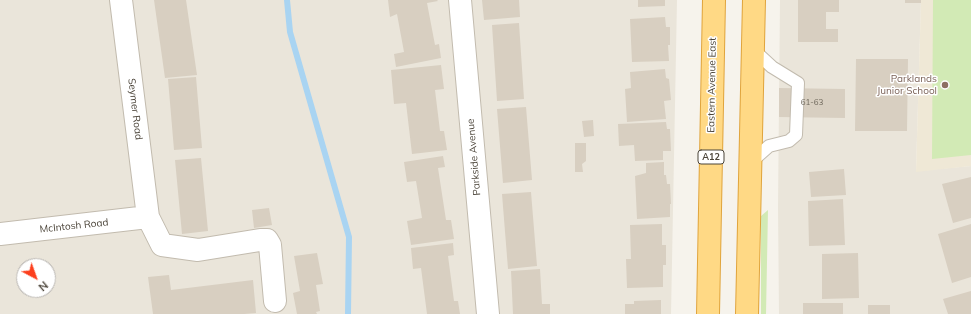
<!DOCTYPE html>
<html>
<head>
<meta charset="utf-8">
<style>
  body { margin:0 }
  #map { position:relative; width:971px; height:314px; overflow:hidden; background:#f6f3ec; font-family:Mulish,sans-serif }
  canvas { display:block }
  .north { position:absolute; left:16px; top:258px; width:40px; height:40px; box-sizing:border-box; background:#fff; border:1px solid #b7b4b0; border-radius:50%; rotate:139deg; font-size:11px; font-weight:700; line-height:16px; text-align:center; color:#4b4439 }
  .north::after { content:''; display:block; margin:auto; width:14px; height:18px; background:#fc3f1d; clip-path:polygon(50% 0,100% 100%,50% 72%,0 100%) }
</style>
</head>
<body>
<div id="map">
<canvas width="971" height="314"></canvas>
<div class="north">N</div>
</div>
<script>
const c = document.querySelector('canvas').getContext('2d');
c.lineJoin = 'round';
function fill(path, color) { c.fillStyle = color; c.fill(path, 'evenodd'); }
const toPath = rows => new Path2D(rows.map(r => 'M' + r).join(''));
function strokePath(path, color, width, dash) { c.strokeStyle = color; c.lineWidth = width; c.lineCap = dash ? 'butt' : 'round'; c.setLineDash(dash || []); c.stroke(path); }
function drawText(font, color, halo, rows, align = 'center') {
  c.font = font + ' Mulish,sans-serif'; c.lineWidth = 3; c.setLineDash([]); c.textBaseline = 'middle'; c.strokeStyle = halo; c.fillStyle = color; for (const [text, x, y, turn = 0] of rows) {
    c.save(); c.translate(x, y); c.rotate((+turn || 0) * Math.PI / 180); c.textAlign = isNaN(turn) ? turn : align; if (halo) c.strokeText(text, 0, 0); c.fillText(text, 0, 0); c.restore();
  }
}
const residential = toPath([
  [0,0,677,0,671,314,0,314],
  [24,266,48,266,48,290,24,290],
  [780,0,921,0,916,171,971,166,971,314,779,314,778,207]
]);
const education = toPath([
  [921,0,971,0,971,166,916,172]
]);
const green = toPath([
  [933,0,971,0,971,155,932,159],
  [768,210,766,314,761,314,761,216]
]);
const stream = toPath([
  [287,0,290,32,349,237,348,314]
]);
const building = toPath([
  [154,0,186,0,197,75,165,78],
  [388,0,437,0,438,1,427,3,435,45,439,44,441,58,396,67,394,54,404,52,397,14,390,17],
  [482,0,519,0,520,17,484,20],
  [638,0,665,0,665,6,638,7],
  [798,0,839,0,839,12,826,12,826,29,838,29,838,42,798,42],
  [905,0,921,0,921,3,905,3],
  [665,17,666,27,670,27,670,45,668,45,669,61,632,62,630,19],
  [519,23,524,99,497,101,492,25],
  [856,59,908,59,907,131,855,131],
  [441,65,444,89,435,90,440,131,444,131,447,150,412,154,406,103,394,104,391,70],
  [665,69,666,78,669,79,671,100,664,101,666,119,627,122,625,89,631,88,630,72],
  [196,77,202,148,174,150,168,79],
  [779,88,845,89,845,118,779,117],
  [526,107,532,180,503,183,497,109],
  [593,120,594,136,584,137,582,121],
  [666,122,667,129,670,129,671,151,663,151,663,160,635,161,634,145,619,146,618,124],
  [575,143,586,143,586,161,582,164,583,172,575,172],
  [443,156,445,167,438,168,446,220,451,220,454,239,411,245,407,221,422,218,416,181,407,182,404,162],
  [201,158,208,231,182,234,175,160],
  [664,162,664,175,666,175,667,184,670,184,671,204,670,204,670,217,637,219,635,176,646,173,646,163],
  [844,169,846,195,811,197,809,172],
  [971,177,971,218,953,223,942,184],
  [531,192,537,266,508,269,502,194],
  [843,199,845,245,809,246,808,201],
  [269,208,272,225,254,228,252,210],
  [662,224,662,245,666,245,666,265,663,265,663,287,627,288,626,259,631,259,630,225],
  [971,224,971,277,952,283,938,234],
  [453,243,454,255,448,256,454,301,458,301,460,314,427,314,421,268,413,269,411,248],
  [317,253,323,284,316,285,320,311,316,312,317,314,297,314,293,293,300,291,294,256],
  [858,253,859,298,822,299,822,254],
  [540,269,542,304,550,304,550,314,513,314,511,271],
  [169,275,171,290,253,280,256,313,244,314,153,314,148,277],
  [971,291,971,314,948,314,943,299],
  [661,300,661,314,625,314,625,304,634,304,634,301],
  [803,303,843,303,843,314,803,314],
  [868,305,890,305,890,314,868,314]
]);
const service = toPath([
  [751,162,769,146,789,141,796,135,798,83,772,67,759,55,754,46]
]);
const minor = toPath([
  [121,0,148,217,162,245,198,250,260,240,267,240,270,245,275,301],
  [460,0,488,314],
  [0,234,148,217]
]);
const trunk = toPath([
  [708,314,714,0],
  [747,314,754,0]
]);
const markers = [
  [945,85,4,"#8d6e63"]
];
const numberNames = [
  ["61-63",812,103]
];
const shields = [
  [711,157,26]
];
const shieldNames = [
  ["A12",711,157]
];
const educationNames = [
  ["Parklands",937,79],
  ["Junior School",937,91]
];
const streetNames = [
  ["Eastern Avenue East",712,85,-89],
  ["Seymer Road",135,109,83],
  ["Parkside Avenue",474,157,-95],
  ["McIntosh Road",74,226,-6]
];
fill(residential, '#eae5da');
fill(education, '#efe8d6');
fill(green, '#d2eab5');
strokePath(stream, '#a9d4f2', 6);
fill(building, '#d8cfc1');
strokePath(service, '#c2bbae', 14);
strokePath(minor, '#c2bbae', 24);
strokePath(trunk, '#e0a43c', 24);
strokePath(service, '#fff', 12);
strokePath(minor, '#fff', 22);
strokePath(trunk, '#ffd985', 22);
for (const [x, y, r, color] of markers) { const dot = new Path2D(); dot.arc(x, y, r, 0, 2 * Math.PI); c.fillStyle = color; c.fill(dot); strokePath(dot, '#fff', 1.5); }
drawText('8px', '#6e675b', null, numberNames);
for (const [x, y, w] of shields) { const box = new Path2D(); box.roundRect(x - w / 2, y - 7, w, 14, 3); c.fillStyle = '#fff'; c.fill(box); strokePath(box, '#4b4439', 1); }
drawText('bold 9px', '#4b4439', null, shieldNames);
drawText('10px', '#785e54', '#fff', educationNames, 'right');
drawText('10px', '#4b4439', '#fff', streetNames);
</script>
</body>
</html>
